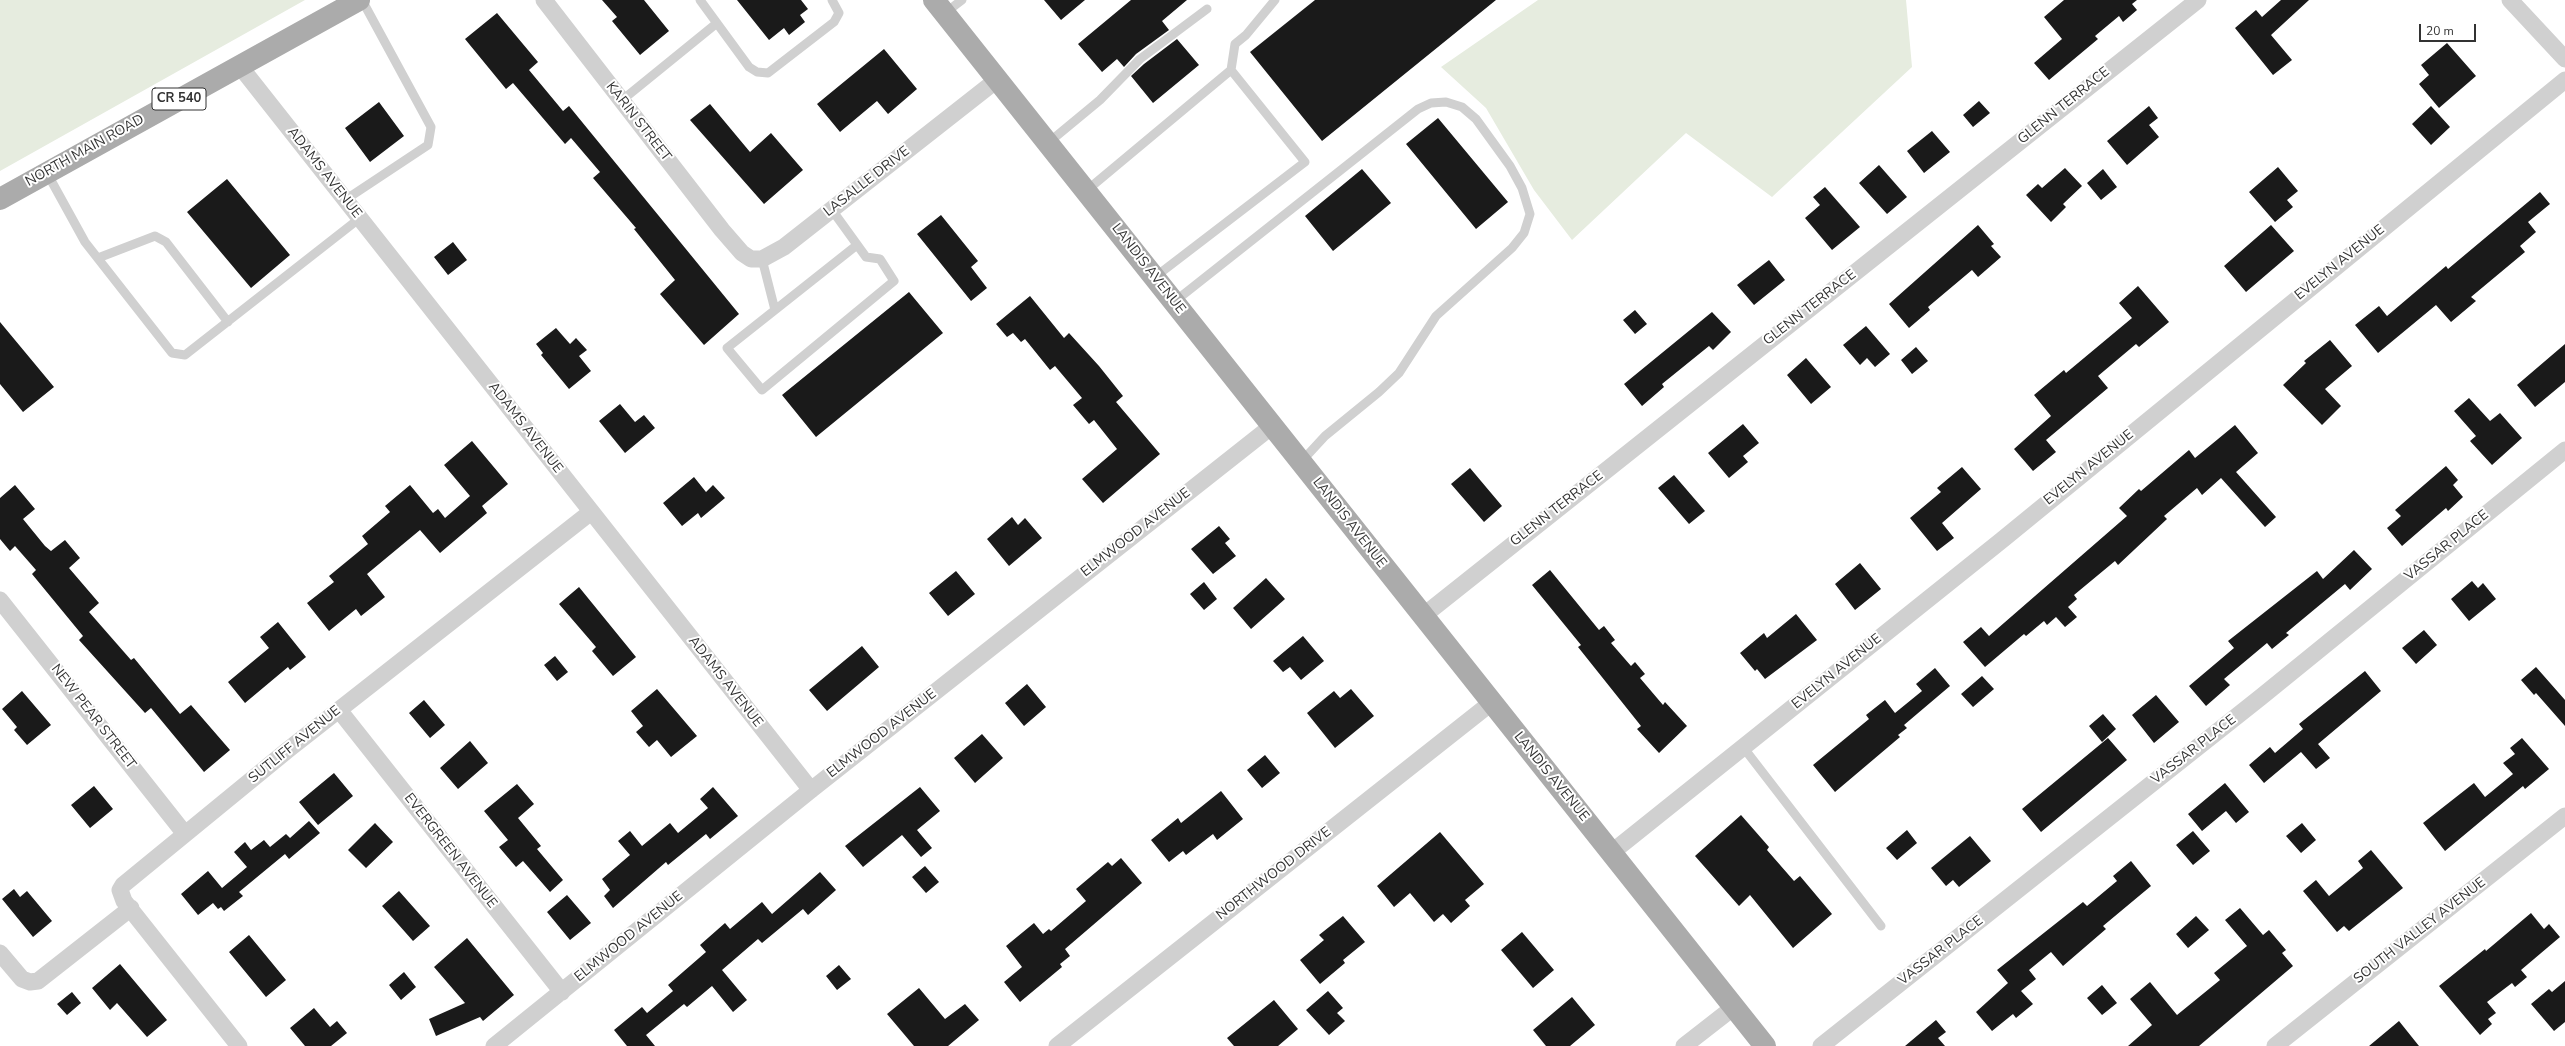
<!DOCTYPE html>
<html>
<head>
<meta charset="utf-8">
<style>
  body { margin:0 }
  #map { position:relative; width:2565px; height:1046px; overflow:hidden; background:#fff; font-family:"Nunito Sans",sans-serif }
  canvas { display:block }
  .scale { position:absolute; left:2419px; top:24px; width:57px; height:18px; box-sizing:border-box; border:2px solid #333; border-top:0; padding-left:5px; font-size:12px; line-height:14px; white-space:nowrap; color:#333; -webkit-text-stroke:3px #fff; paint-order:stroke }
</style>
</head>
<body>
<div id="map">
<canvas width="2565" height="1046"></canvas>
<div class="scale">20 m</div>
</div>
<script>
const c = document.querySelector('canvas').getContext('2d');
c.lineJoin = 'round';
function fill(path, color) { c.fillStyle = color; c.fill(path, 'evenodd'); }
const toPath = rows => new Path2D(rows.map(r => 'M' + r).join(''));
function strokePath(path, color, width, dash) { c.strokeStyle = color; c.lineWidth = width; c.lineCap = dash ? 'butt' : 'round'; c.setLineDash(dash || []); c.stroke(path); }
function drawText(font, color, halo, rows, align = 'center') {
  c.font = font + ' "Nunito Sans",sans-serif'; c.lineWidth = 4; c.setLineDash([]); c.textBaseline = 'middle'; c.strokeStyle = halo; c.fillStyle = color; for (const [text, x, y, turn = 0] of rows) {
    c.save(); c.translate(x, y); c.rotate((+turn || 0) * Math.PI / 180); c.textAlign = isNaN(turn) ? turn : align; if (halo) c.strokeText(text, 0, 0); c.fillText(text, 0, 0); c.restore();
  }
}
const green = toPath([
  [0,0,305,0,0,171],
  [1538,0,1906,0,1912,67,1772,197,1686,133,1572,240,1534,190,1486,108,1441,67]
]);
const building = toPath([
  [602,0,644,0,669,31,640,55,612,21,617,17],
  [737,0,801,0,808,9,800,15,805,22,789,35,784,28,769,40],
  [1044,0,1085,0,1061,20],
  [1131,0,1187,0,1162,21,1169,30,1136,54,1124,67,1117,59,1102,72,1078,44],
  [1315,0,1496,0,1322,141,1250,52],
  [2064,0,2137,0,2132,4,2137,10,2123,22,2119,16,2095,36,2098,39,2049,80,2034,63,2062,39,2044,17],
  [2281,0,2309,0,2271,35,2292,60,2273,75,2235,28,2256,10,2262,17],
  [497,13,538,62,529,70,563,111,569,106,739,314,704,345,660,294,675,280,634,229,636,228,593,178,600,172,571,138,565,144,513,83,506,89,465,39],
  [1177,39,1199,65,1153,103,1131,76,1144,64],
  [2447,43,2476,76,2439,108,2419,84,2429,75,2421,65],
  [884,49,917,89,888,114,877,101,840,132,817,104],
  [1979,101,1990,113,1973,127,1963,115],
  [379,102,404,136,370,162,345,128],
  [710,104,750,152,771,133,803,170,764,204,690,120],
  [2149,106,2158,118,2149,125,2159,137,2127,165,2107,141],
  [2431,106,2450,127,2431,145,2412,124],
  [1438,118,1508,202,1476,229,1406,144],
  [1932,131,1950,152,1924,173,1907,151],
  [1879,165,1907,197,1887,214,1859,183],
  [2278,167,2298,191,2287,200,2293,207,2275,222,2249,192],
  [2065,168,2082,186,2063,204,2066,207,2051,222,2026,195,2038,184,2042,188],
  [1362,169,1391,203,1333,251,1305,216],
  [2103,169,2117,187,2101,200,2087,183],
  [227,179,290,255,251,288,187,212],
  [1825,187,1860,227,1832,250,1805,218,1820,205,1813,197],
  [2540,192,2550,204,2528,222,2536,232,2520,246,2525,252,2471,297,2476,301,2451,322,2436,305,2378,353,2355,325,2379,306,2387,316,2446,266,2448,269],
  [941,215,978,261,971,267,987,288,971,301,917,234],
  [1978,225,1994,244,1991,246,2001,257,1978,277,1972,270,1928,307,1930,310,1909,328,1889,304],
  [2271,225,2294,251,2246,292,2224,266],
  [453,242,467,260,448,275,434,257],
  [1769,260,1785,280,1754,305,1737,285],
  [2138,286,2169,322,2139,347,2136,344,2098,376,2108,388,2046,440,2056,452,2033,471,2014,449,2051,416,2034,395,2064,370,2066,373,2132,318,2119,303],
  [909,292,943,333,816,437,782,395],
  [1030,296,1064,338,1069,333,1099,366,1123,396,1116,402,1160,454,1103,503,1082,479,1117,449,1094,420,1089,424,1073,405,1082,398,1055,366,1050,370,1025,339,1021,342,1013,333,1007,337,996,324],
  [1635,310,1647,324,1635,334,1623,320],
  [1712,312,1731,332,1713,350,1709,346,1662,384,1664,387,1642,406,1624,384],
  [0,322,54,387,23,412,0,384],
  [1866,326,1890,354,1875,367,1867,358,1860,365,1843,345],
  [556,328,570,344,576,338,587,350,579,356,591,371,569,389,541,355,543,353,536,344],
  [2330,340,2352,366,2325,389,2341,406,2322,425,2283,385,2306,363,2304,361],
  [2565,344,2565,382,2535,407,2517,385],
  [1916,347,1928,361,1912,374,1901,360],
  [1806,358,1831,387,1811,404,1787,375],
  [2469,398,2490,421,2500,413,2522,438,2492,465,2470,441,2476,436,2454,411],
  [620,404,635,422,644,415,655,428,625,453,599,421],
  [1743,424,1759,443,1743,456,1748,462,1729,478,1708,453],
  [2235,425,2258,453,2236,472,2276,517,2265,527,2221,478,2202,495,2197,488,2164,516,2167,519,2118,565,2115,561,2074,595,2077,599,2068,607,2077,617,2065,627,2056,617,2047,625,2044,621,2026,636,2024,634,1985,667,1963,642,1981,627,1989,636,2127,516,2119,508,2139,489,2141,491,2189,450,2195,458],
  [472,441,508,484,482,506,487,513,440,553,420,530,367,574,385,597,361,616,356,609,329,631,307,603,334,582,329,576,368,544,362,536,390,512,385,506,410,485,433,513,438,509,445,518,470,496,444,465],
  [2446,466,2458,480,2453,485,2463,497,2448,511,2446,508,2402,546,2387,528,2401,516,2395,510],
  [1962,467,1981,489,1942,523,1954,538,1937,551,1910,518,1941,492,1937,488],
  [1470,468,1502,506,1484,522,1451,484],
  [1674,475,1705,511,1689,524,1658,488],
  [694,477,706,492,713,485,725,498,701,518,698,513,682,526,663,503],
  [15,485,35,509,23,519,45,546,51,551,65,540,80,558,69,568,99,603,89,612,131,660,134,658,180,714,191,705,230,750,204,772,151,708,145,713,79,640,83,636,32,574,36,570,15,546,10,551,0,539,0,498],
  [1012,517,1018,525,1025,518,1042,538,1009,566,987,539],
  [1219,526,1230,539,1225,543,1236,556,1213,574,1191,549],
  [2354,550,2372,569,2350,590,2345,584,2286,633,2289,635,2272,649,2267,643,2224,679,2230,685,2206,706,2189,686,2234,648,2228,641,2317,571,2323,579],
  [1860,563,1881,589,1855,610,1835,584],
  [1550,570,1599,630,1604,626,1615,640,1611,643,1631,666,1635,662,1645,674,1640,678,1663,705,1665,702,1687,726,1659,753,1637,729,1641,726,1578,647,1581,645,1532,585],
  [956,571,975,594,948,616,929,593],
  [1266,578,1285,599,1251,629,1233,608],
  [2472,581,2478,588,2483,583,2496,599,2469,621,2451,599],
  [1204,582,1217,599,1204,610,1190,594],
  [579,587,636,657,613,676,592,651,596,647,559,604],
  [1796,614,1817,640,1765,679,1757,669,1755,671,1740,653,1764,633,1767,638],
  [278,622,306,657,290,670,288,667,245,703,228,682,269,648,260,637],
  [2424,630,2437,645,2416,664,2402,648],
  [1303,636,1324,661,1301,680,1290,667,1283,672,1273,661],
  [862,646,879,667,827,711,809,690],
  [555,656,568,672,557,681,544,665],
  [2536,667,2565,700,2565,726,2536,693,2534,695,2521,680],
  [1935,668,1950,686,1904,725,1907,728,1898,735,1900,737,1835,792,1813,765,1869,719,1866,715,1885,700,1895,713,1922,691,1916,684],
  [2365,671,2381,691,2318,744,2330,758,2316,769,2301,752,2264,783,2249,765,2270,747,2275,753,2303,729,2299,724],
  [1982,676,1994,689,1973,707,1961,694],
  [1027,684,1046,707,1024,726,1005,703],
  [657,689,697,736,671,757,657,740,649,747,636,732,643,726,631,711],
  [1351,689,1374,716,1335,748,1307,713,1334,691,1340,698],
  [22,691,51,725,27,745,14,730,17,727,2,709],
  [2156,695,2179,722,2154,743,2132,715],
  [424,700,445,725,430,738,409,713],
  [2103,714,2116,729,2102,742,2089,726],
  [982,734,1003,758,975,783,954,758],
  [2108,738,2127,760,2041,832,2022,809],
  [2522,738,2549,769,2525,789,2523,786,2445,851,2423,823,2474,783,2485,797,2513,774,2503,763,2515,754,2510,748],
  [470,741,488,763,458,789,440,768],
  [1265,755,1280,773,1262,788,1247,770],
  [334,773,353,796,318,825,299,802],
  [2225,783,2249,812,2236,823,2226,811,2202,831,2188,814],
  [517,784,534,804,518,818,541,846,537,849,563,880,550,892,523,861,516,867,499,847,508,840,484,811],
  [94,786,113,809,90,828,71,805],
  [713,787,738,816,710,839,706,834,668,865,666,862,613,908,604,896,610,890,602,879,630,855,618,841,630,831,642,846,670,823,678,833,708,808,700,799],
  [920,787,940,811,917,830,932,848,921,857,902,835,863,867,845,846],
  [1221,791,1243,819,1217,840,1213,834,1186,855,1183,851,1169,862,1151,840,1178,818,1181,823],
  [1741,815,1769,847,1767,850,1794,881,1800,876,1832,914,1793,948,1750,895,1739,906,1695,856],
  [309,821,320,833,289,859,285,854,239,892,243,896,224,911,221,907,218,909,213,903,198,915,181,894,208,871,222,888,247,867,234,852,245,842,251,850,264,840,270,847,286,834,290,838],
  [375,823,393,842,366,868,348,850],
  [2302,823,2316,840,2301,853,2286,836],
  [1907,830,1917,843,1897,860,1886,848],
  [2193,831,2210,851,2193,865,2176,845],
  [1440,832,1484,884,1465,900,1470,906,1451,923,1443,914,1434,922,1410,893,1394,907,1377,886],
  [1970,836,1991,861,1959,887,1953,880,1946,886,1931,868],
  [2371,850,2403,888,2349,931,2344,926,2337,932,2303,891,2316,880,2329,896,2363,868,2358,861],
  [1121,858,1142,883,1065,949,1070,956,1060,964,1062,967,1020,1002,1004,982,1022,967,1006,946,1034,923,1043,934,1049,929,1051,931,1086,901,1076,889,1108,862,1112,866],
  [2131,861,2151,886,2103,926,2106,929,2063,966,2051,952,2029,970,2036,979,2021,991,2033,1004,2016,1018,2013,1014,1992,1031,1976,1012,2008,983,1997,970,2083,902,2087,906,2117,881,2113,876],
  [925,866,939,882,926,893,912,877],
  [820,872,836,890,808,915,803,909,762,943,758,939,722,970,747,1000,733,1012,712,986,687,1007,684,1004,646,1035,655,1046,627,1046,614,1030,642,1007,647,1013,673,991,668,985,706,952,700,945,725,923,730,929,762,902,772,914],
  [14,889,20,897,27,891,52,921,33,937,2,899],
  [399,891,430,926,413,941,382,906],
  [567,895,591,923,570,940,547,912],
  [2240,908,2263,935,2269,930,2286,950,2282,953,2293,966,2199,1046,2128,1046,2152,1025,2130,999,2150,982,2177,1015,2220,980,2214,973,2247,946,2225,920],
  [2531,913,2544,929,2549,924,2560,937,2521,970,2527,977,2515,987,2512,983,2487,1002,2496,1013,2488,1019,2492,1024,2480,1035,2439,986,2485,949,2486,951],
  [1343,916,1365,942,1343,960,1345,963,1320,984,1300,960,1324,940,1319,935],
  [2196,916,2209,930,2188,948,2176,934],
  [1522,932,1554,970,1533,988,1501,950],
  [249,935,286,980,266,997,229,952],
  [467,938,514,995,483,1021,480,1017,436,1036,429,1019,465,1003,434,967],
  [120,964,167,1020,147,1037,117,1003,110,1010,92,988],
  [839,965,851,979,837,990,826,976],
  [404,972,416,987,401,1000,389,985],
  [2565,981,2565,1022,2554,1031,2531,1004,2549,989,2552,992],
  [2102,985,2117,1003,2102,1015,2087,998],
  [919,988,945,1019,965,1004,979,1020,948,1046,914,1046,887,1014],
  [1328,991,1343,1008,1337,1013,1345,1021,1329,1035,1306,1010],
  [72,992,81,1003,67,1015,57,1004],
  [1572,997,1595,1025,1570,1046,1546,1046,1533,1030],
  [1274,1000,1298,1029,1278,1046,1234,1046,1227,1038],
  [314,1008,330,1027,337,1021,347,1033,331,1046,305,1046,290,1028],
  [1936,1020,1946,1032,1938,1038,1945,1046,1905,1046],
  [2399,1021,2419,1046,2369,1046]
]);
const service = toPath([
  [700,0,749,67,757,72,768,73,834,22,839,13,832,0],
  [945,13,962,0],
  [1231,70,1235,44,1246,35,1275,0],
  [621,101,717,23],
  [1048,143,1100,100,1140,59,1207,9],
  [47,173,85,242,172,353,185,355,360,218],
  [1086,191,1231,70,1305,162,1155,277],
  [345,200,428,145,431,127,362,0],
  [832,210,866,257,880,259,894,281,762,390,727,348,857,245],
  [98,258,155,236,166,242,228,322],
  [762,259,775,310],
  [1174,302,1418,109,1431,103,1446,102,1462,107,1476,119,1510,166,1522,188,1530,214,1524,233,1512,248,1436,316,1399,373,1379,392,1325,436,1301,462],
  [1743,747,1881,926]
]);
const minor = toPath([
  [544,0,722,230,742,253,751,259,762,259,784,247,998,79],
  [2510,0,2565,59],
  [239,65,811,790],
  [0,600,185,834],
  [1423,616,2198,0],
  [339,710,562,992],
  [1611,853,2002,540,2565,80],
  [0,953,22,979,30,982,38,981,131,908],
  [239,1046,124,901,120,890,123,885,289,749,591,512],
  [494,1046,811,790,1272,426],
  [1057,1046,1491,703],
  [1684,1046,1734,1007],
  [1821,1046,2261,697,2565,450],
  [2275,1046,2565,816]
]);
const primary = toPath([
  [934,0,1765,1046],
  [0,199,359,0]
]);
const shields = [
  [179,99,54]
];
const shieldNames = [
  ["CR 540",179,99]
];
const streetNames = [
  ["GLENN TERRACE",2064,106,-39],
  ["KARIN STREET",638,122,52],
  ["NORTH MAIN ROAD",85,151,-29],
  ["ADAMS AVENUE",324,173,52],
  ["LASALLE DRIVE",867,182,-38],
  ["EVELYN AVENUE",2340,263,-39],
  ["LANDIS AVENUE",1148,269,52],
  ["GLENN TERRACE",1810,308,-38],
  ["ADAMS AVENUE",525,428,52],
  ["EVELYN AVENUE",2089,468,-39],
  ["GLENN TERRACE",1557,509,-38],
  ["LANDIS AVENUE",1349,523,52],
  ["ELMWOOD AVENUE",1136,533,-38],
  ["VASSAR PLACE",2447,546,-39],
  ["EVELYN AVENUE",1837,672,-39],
  ["ADAMS AVENUE",725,682,52],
  ["NEW PEAR STREET",93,717,52],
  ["ELMWOOD AVENUE",882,734,-38],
  ["SUTLIFF AVENUE",295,745,-39],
  ["VASSAR PLACE",2194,750,-38],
  ["LANDIS AVENUE",1551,777,51],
  ["EVERGREEN AVENUE",450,851,52],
  ["NORTHWOOD DRIVE",1274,874,-38],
  ["SOUTH VALLEY AVENUE",2420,931,-38],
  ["ELMWOOD AVENUE",629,937,-39],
  ["VASSAR PLACE",1941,951,-38]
];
fill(green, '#e6ecdf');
fill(building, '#1a1a1a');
strokePath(service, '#d0d0d0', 9);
strokePath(minor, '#d0d0d0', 17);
strokePath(primary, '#ababab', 22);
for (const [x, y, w] of shields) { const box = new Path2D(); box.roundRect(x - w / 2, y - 11, w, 22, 3); c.fillStyle = '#fff'; c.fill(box); strokePath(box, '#333', 1); }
drawText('bold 13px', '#333', null, shieldNames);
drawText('14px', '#333', '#fff', streetNames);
</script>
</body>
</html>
